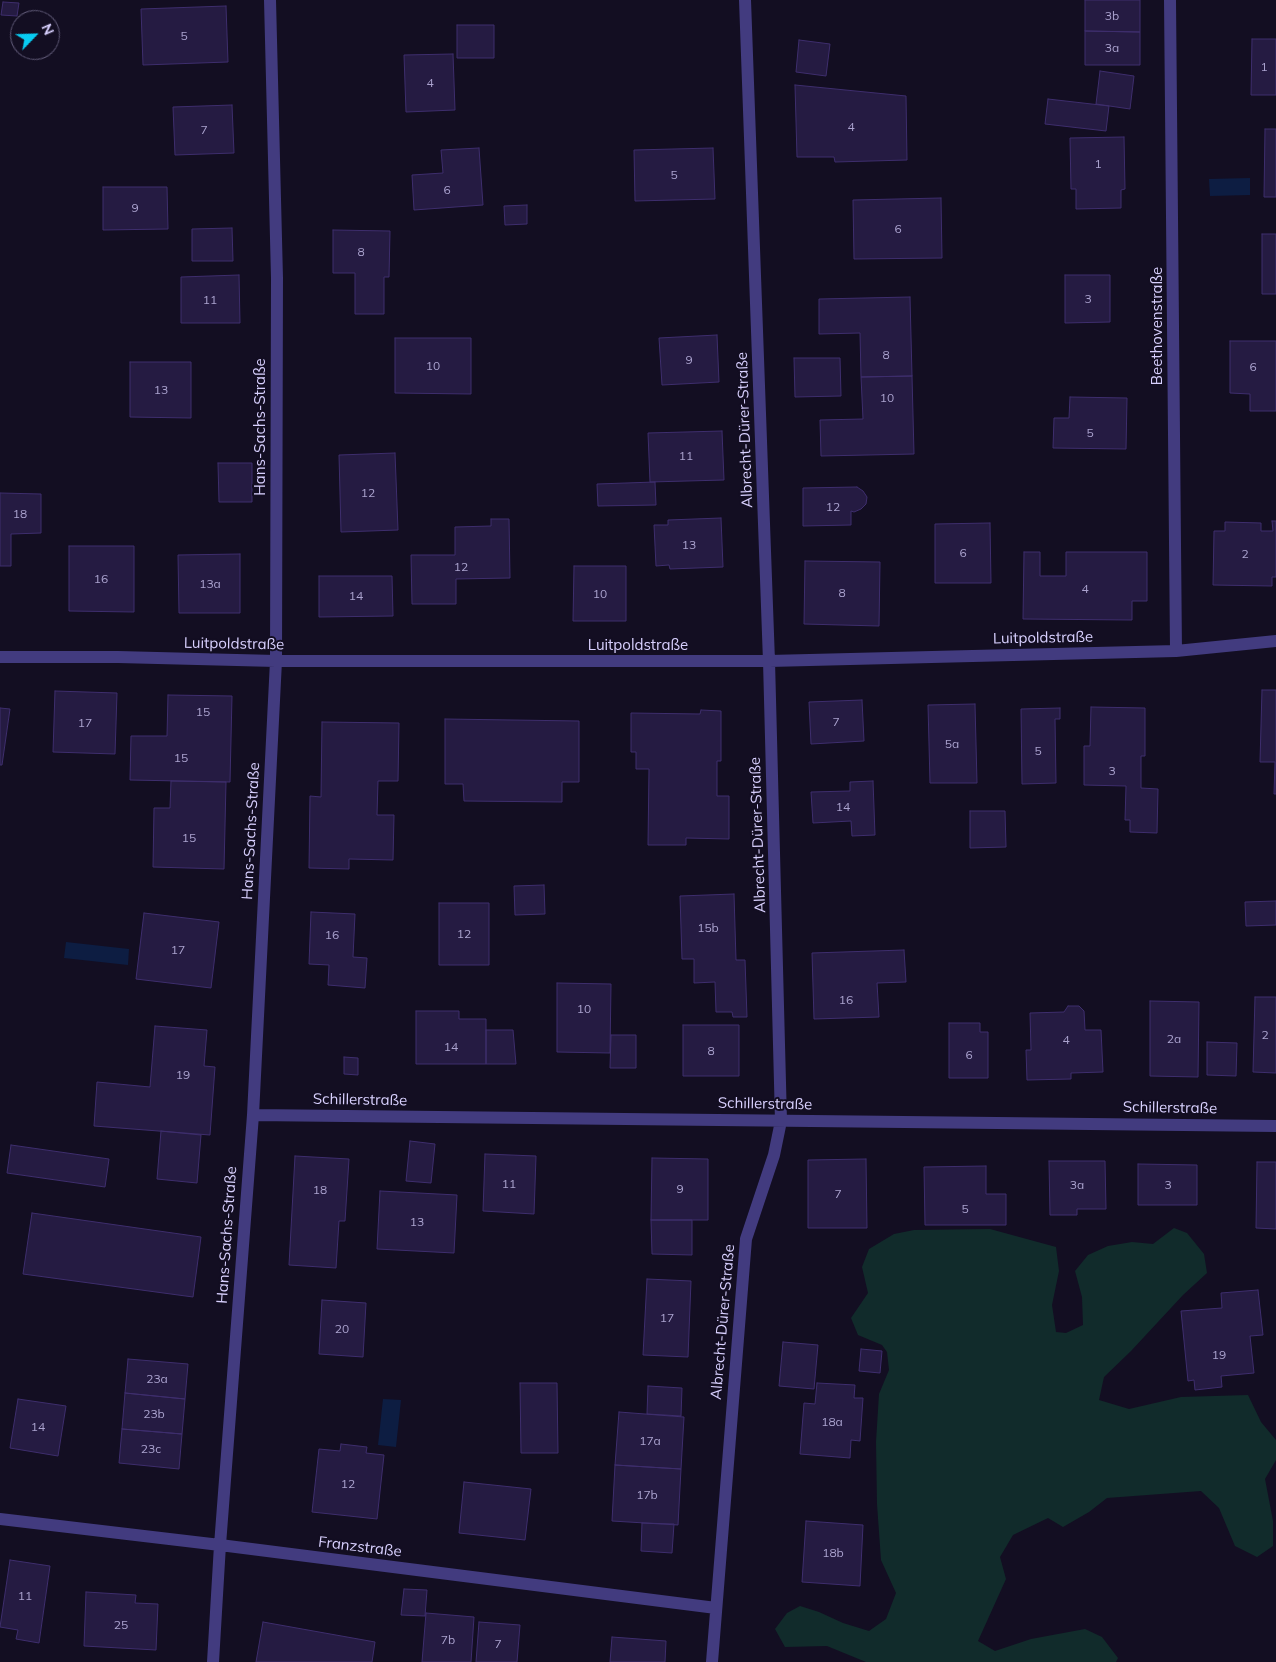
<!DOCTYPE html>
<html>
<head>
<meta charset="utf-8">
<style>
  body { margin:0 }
  #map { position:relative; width:1276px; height:1662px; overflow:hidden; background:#130e22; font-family:Mulish,sans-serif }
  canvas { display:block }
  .north { position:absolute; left:10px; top:10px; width:50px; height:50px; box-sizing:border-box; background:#130e22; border:1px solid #625c7a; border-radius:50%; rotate:66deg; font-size:14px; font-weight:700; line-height:20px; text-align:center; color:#d8d0fe }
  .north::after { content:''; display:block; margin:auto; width:18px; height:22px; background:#08ccf2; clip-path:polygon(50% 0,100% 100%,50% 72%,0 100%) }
</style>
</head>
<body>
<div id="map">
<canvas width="1276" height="1662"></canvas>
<div class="north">N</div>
</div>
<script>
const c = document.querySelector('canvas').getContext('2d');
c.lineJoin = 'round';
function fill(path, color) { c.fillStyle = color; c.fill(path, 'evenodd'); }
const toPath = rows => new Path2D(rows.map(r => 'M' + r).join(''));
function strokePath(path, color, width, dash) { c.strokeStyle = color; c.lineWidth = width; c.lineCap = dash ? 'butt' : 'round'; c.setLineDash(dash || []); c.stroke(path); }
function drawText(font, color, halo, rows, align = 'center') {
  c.font = font + ' Mulish,sans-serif'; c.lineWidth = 4; c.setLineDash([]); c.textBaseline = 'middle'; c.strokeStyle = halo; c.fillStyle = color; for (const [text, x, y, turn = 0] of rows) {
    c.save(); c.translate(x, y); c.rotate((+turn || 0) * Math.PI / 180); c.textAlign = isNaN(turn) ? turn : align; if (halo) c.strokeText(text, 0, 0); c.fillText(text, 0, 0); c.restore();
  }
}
const green = toPath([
  [1174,1228,1187,1233,1204,1254,1207,1273,1183,1295,1131,1351,1104,1377,1099,1400,1129,1409,1181,1397,1248,1395,1261,1422,1276,1440,1276,1460,1265,1479,1273,1521,1273,1546,1257,1557,1235,1546,1219,1508,1201,1491,1107,1498,1089,1512,1063,1527,1048,1518,1013,1535,1000,1557,1006,1579,978,1641,995,1651,1031,1639,1085,1629,1102,1637,1118,1658,1116,1662,866,1662,827,1646,785,1647,775,1629,787,1613,800,1606,819,1612,843,1623,869,1631,886,1619,896,1593,881,1560,877,1504,876,1442,879,1394,889,1370,887,1352,882,1345,858,1335,851,1318,868,1293,862,1267,869,1249,894,1234,914,1230,990,1229,1056,1247,1059,1271,1052,1305,1056,1332,1066,1333,1083,1325,1082,1297,1075,1271,1088,1255,1108,1246,1132,1242,1153,1244]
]);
const water = toPath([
  [1250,178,1250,195,1210,196,1209,179],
  [66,942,129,949,128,965,64,958],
  [383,1399,401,1400,396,1447,378,1445]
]);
const building = toPath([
  [1085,0,1140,0,1140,32,1085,31,1085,0],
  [3,2,19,3,17,16,1,15,3,2],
  [226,6,228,62,143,65,141,9,226,6],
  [457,25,494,25,494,58,457,58,457,25],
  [1085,31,1140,32,1140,65,1085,65,1085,31],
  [1252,39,1276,39,1276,95,1251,95,1252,39],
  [799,40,830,44,826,76,796,72,799,40],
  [453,54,455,110,406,112,404,55,453,54],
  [1100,71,1134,76,1130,109,1096,104,1100,71],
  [795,85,906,96,907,160,835,162,834,157,797,157,795,85],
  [1048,99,1109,106,1106,131,1045,124,1048,99],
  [232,105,234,153,175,155,173,107,232,105],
  [1265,129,1276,129,1276,197,1264,197,1265,129],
  [1124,137,1125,189,1121,190,1121,208,1076,209,1076,189,1071,189,1070,138,1124,137],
  [479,148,483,205,414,210,412,175,443,173,441,150,479,148],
  [713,148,715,199,635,201,634,150,713,148],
  [103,187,167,187,168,229,103,230,103,187],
  [941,198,942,258,854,259,853,200,941,198],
  [527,205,527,224,505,225,504,206,527,205],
  [232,228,233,261,192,261,192,229,232,228],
  [333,230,390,231,389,277,384,277,384,314,355,314,355,273,333,273,333,230],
  [1262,234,1276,234,1276,294,1262,294,1262,234],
  [239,275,240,323,181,323,181,277,239,275],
  [1065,275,1110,275,1110,322,1065,323,1065,275],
  [910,297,912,376,861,377,860,333,819,334,819,299,910,297],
  [717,335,719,382,662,385,659,338,717,335],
  [395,338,471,338,471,394,395,393,395,338],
  [1230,341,1276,341,1276,411,1250,411,1250,394,1230,393,1230,341],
  [794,358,840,358,841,396,795,397,794,358],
  [130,362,191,362,191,418,130,417,130,362],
  [912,376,914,454,821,456,820,420,863,419,861,377,912,376],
  [1070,397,1127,398,1126,449,1053,448,1054,418,1069,418,1070,397],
  [722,431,724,480,650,482,648,433,722,431],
  [395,453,398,530,341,532,339,455,395,453],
  [218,463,252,463,252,502,219,502,218,463],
  [655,482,656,505,598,506,597,484,655,482],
  [857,487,863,491,867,497,866,504,861,509,854,512,851,511,851,525,803,526,803,488,857,487],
  [0,493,41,494,41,533,11,534,11,566,0,566,0,493],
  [721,518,723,567,670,569,669,565,656,566,654,525,668,525,668,520,721,518],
  [491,519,509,519,510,578,456,579,456,604,412,604,411,555,455,555,455,527,491,526,491,519],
  [1272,521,1276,521,1276,577,1272,577,1272,586,1213,585,1214,531,1225,531,1225,522,1261,523,1261,531,1273,531,1272,521],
  [990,523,991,583,935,583,935,524,990,523],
  [69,546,134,546,134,612,69,611,69,546],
  [1024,552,1040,552,1040,576,1066,576,1066,552,1147,552,1147,601,1132,601,1132,620,1023,619,1024,552],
  [240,554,240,613,179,613,178,555,240,554],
  [805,561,880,562,879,626,804,624,805,561],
  [574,566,626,566,626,621,573,621,574,566],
  [319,576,392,576,393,616,319,617,319,576],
  [1262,690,1276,690,1276,794,1274,794,1275,762,1260,762,1262,690],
  [55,691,117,693,115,754,53,752,55,691],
  [168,695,232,696,230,782,130,780,131,736,167,736,168,695],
  [862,700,864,741,811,744,809,702,862,700],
  [975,704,977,783,930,783,928,705,975,704],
  [1091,707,1145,708,1145,756,1141,756,1141,788,1158,789,1157,833,1130,832,1130,820,1125,820,1126,786,1084,785,1084,746,1090,746,1091,707],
  [0,708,10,709,2,765,0,765,0,708],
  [1060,708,1060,719,1055,719,1056,783,1022,784,1021,709,1060,708],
  [701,710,721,711,721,761,717,761,717,796,729,796,729,839,686,838,686,845,648,845,649,769,636,769,636,752,631,752,631,713,700,714,701,710],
  [445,719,579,721,579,782,562,782,562,802,464,801,463,784,445,784,445,719],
  [322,722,399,723,398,781,378,781,377,815,394,815,393,860,349,859,349,869,309,868,310,796,321,797,322,722],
  [171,781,226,782,224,869,153,867,154,808,170,808,171,781],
  [873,781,875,835,852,836,851,821,813,823,811,792,850,791,850,782,873,781],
  [970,811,1005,811,1006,847,970,848,970,811],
  [544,885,545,914,515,915,514,886,544,885],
  [734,894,736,960,745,960,747,1017,733,1017,732,1012,716,1012,715,982,694,983,694,959,682,959,680,896,734,894],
  [1276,901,1276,925,1246,926,1245,902,1276,901],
  [439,903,489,903,489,965,439,965,439,903],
  [311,912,355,914,353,957,367,958,365,988,328,985,329,965,309,964,311,912],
  [144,913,219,922,211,988,136,979,144,913],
  [904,950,906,982,877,983,879,1017,814,1019,812,953,904,950],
  [557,983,611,984,610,1053,557,1052,557,983],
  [1255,997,1276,997,1276,1073,1253,1072,1255,997],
  [1150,1001,1199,1002,1198,1077,1150,1076,1150,1001],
  [1068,1006,1079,1006,1084,1011,1085,1030,1101,1030,1103,1072,1071,1073,1071,1079,1027,1080,1026,1050,1031,1050,1030,1013,1064,1012,1068,1006],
  [416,1011,459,1011,459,1019,486,1019,486,1064,416,1064,416,1011],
  [949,1023,980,1023,980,1032,988,1032,988,1078,949,1078,949,1023],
  [683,1025,739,1025,739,1076,683,1076,683,1025],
  [155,1026,207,1030,204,1066,215,1067,210,1135,94,1126,97,1082,150,1087,155,1026],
  [486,1030,513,1030,516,1064,486,1064,486,1030],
  [611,1035,636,1035,636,1068,610,1068,611,1035],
  [1207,1042,1237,1043,1236,1076,1207,1075,1207,1042],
  [344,1057,358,1058,358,1075,344,1074,344,1057],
  [161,1131,201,1135,197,1183,157,1179,161,1131],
  [410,1141,435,1144,431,1183,406,1181,410,1141],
  [11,1145,109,1159,105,1187,7,1173,11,1145],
  [485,1154,536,1156,534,1214,483,1211,485,1154],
  [295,1156,349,1159,345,1221,339,1221,336,1268,289,1265,295,1156],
  [652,1158,708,1159,708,1220,651,1220,652,1158],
  [866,1159,867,1228,808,1228,808,1160,866,1159],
  [1049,1161,1105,1161,1106,1209,1077,1209,1077,1215,1050,1215,1049,1161],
  [1257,1162,1276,1162,1276,1229,1256,1228,1257,1162],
  [1138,1164,1197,1165,1197,1205,1138,1205,1138,1164],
  [986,1166,986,1194,1006,1194,1006,1225,925,1225,924,1167,986,1166],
  [380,1191,457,1195,454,1253,377,1249,380,1191],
  [32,1213,201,1237,193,1297,23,1274,32,1213],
  [651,1220,692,1220,692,1255,652,1254,651,1220],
  [647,1279,691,1281,688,1357,643,1355,647,1279],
  [1258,1290,1263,1335,1250,1336,1254,1373,1221,1376,1222,1387,1195,1390,1194,1380,1188,1381,1181,1311,1222,1308,1221,1293,1258,1290],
  [322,1300,366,1303,363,1357,319,1354,322,1300],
  [783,1342,818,1345,814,1389,779,1386,783,1342],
  [861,1349,882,1351,880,1373,859,1371,861,1349],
  [128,1359,188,1364,185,1399,125,1393,128,1359],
  [520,1383,557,1383,558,1453,521,1453,520,1383],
  [817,1383,855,1385,854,1398,863,1398,860,1441,851,1440,850,1458,800,1454,804,1403,815,1404,817,1383],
  [648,1386,682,1388,681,1416,647,1414,648,1386],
  [125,1393,185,1399,182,1434,122,1429,125,1393],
  [18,1399,66,1406,58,1456,10,1448,18,1399],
  [619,1412,684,1417,681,1469,615,1465,619,1412],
  [122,1429,182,1434,179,1469,119,1463,122,1429],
  [341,1444,367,1447,366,1453,384,1455,377,1519,312,1512,319,1449,340,1451,341,1444],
  [615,1465,681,1469,678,1525,612,1521,615,1465],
  [464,1482,531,1489,525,1540,459,1533,464,1482],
  [806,1521,863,1525,860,1586,802,1582,806,1521],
  [642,1523,674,1524,672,1553,641,1551,642,1523],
  [10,1560,50,1566,39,1643,16,1639,18,1630,0,1627,10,1560],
  [404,1589,427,1590,425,1616,401,1615,404,1589],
  [86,1592,136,1595,135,1603,158,1604,156,1650,84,1646,86,1592],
  [426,1613,474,1617,471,1662,422,1662,426,1613],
  [263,1622,375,1642,372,1662,256,1662,263,1622],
  [479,1622,520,1625,517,1662,476,1662,479,1622],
  [612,1637,666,1641,665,1662,610,1662,612,1637]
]);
const minor = toPath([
  [1170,0,1176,651],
  [0,657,118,657,276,661,769,661,1176,651,1276,641],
  [253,1115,1276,1126],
  [0,1519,220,1545,716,1608],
  [213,1662,220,1545,253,1115,276,661,277,278,270,0],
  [712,1662,746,1239,774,1155,781,1121,769,661,745,0]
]);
const numberNames = [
  ["3b",1112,16],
  ["5",184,36],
  ["3a",1112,48],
  ["1",1264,67],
  ["4",430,83],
  ["4",851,127],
  ["7",204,130],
  ["1",1098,164],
  ["5",674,175],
  ["6",447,190],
  ["9",135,208],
  ["6",898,229],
  ["8",361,252],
  ["3",1088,299],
  ["11",210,300],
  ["8",886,355],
  ["9",689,360],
  ["10",433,366],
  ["6",1253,367],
  ["13",161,390],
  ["10",887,398],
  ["5",1090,433],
  ["11",686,456],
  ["12",368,493],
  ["12",833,507],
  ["18",20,514],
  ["13",689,545],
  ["6",963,553],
  ["2",1245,554],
  ["12",461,567],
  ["16",101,579],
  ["13a",210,584],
  ["4",1085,589],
  ["8",842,593],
  ["10",600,594],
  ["14",356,596],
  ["15",203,712],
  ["7",836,722],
  ["17",85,723],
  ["5a",952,744],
  ["5",1038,751],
  ["15",181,758],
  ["3",1112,771],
  ["14",843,807],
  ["15",189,838],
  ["15b",708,928],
  ["12",464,934],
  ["16",332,935],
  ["17",178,950],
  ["16",846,1000],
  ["10",584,1009],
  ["2",1265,1035],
  ["2a",1174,1039],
  ["4",1066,1040],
  ["14",451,1047],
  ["8",711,1051],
  ["6",969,1055],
  ["19",183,1075],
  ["11",509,1184],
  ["3a",1077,1185],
  ["3",1168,1185],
  ["9",680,1189],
  ["18",320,1190],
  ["7",838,1194],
  ["5",965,1209],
  ["13",417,1222],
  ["17",667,1318],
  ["20",342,1329],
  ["19",1219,1355],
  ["23a",157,1379],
  ["23b",154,1414],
  ["18a",832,1422],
  ["14",38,1427],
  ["17a",650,1441],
  ["23c",151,1449],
  ["12",348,1484],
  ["17b",647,1495],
  ["18b",833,1553],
  ["11",25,1596],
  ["25",121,1625],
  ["7b",448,1640],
  ["7",498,1644]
];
const streetNames = [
  ["Beethovenstraße",1157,326,-90],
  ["Hans-Sachs-Straße",260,427,-90],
  ["Albrecht-Dürer-Straße",745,430,-92],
  ["Luitpoldstraße",1043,638,-1],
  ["Luitpoldstraße",234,644,1],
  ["Luitpoldstraße",638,645],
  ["Hans-Sachs-Straße",251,831,-87],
  ["Albrecht-Dürer-Straße",758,835,-92],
  ["Schillerstraße",360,1100,1],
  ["Schillerstraße",765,1104,1],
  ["Schillerstraße",1170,1108,1],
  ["Hans-Sachs-Straße",227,1235,-86],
  ["Albrecht-Dürer-Straße",723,1322,-85],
  ["Franzstraße",360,1547,7]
];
fill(green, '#112b2b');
fill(water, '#0d1d42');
fill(building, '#251b42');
strokePath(building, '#3e2e6d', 1);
strokePath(minor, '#423b7f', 12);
drawText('12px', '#aba3cf', null, numberNames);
drawText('15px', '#d8d0fe', '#130e22', streetNames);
</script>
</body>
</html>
